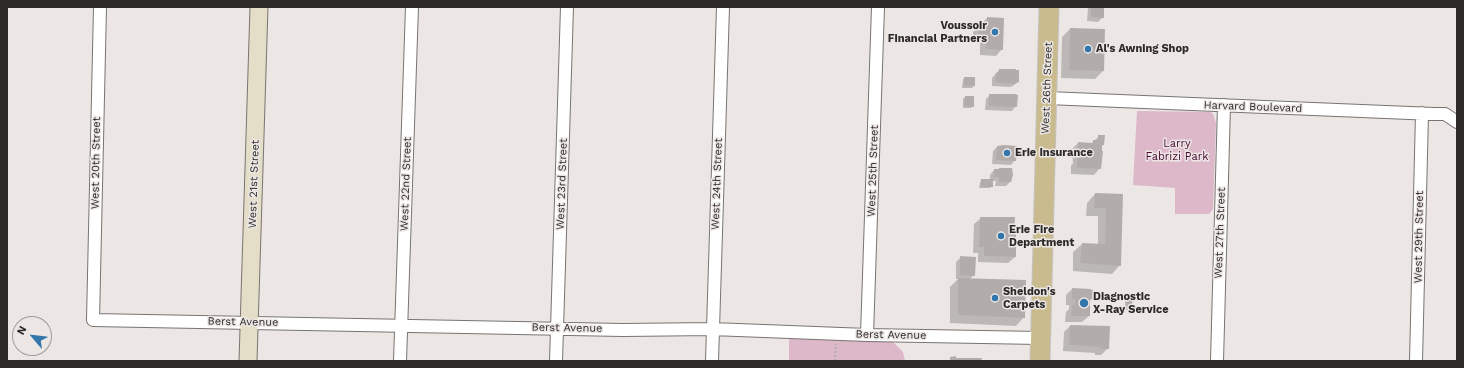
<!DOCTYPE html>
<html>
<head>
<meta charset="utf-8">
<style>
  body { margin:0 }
  #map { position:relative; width:1464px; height:368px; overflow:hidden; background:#ece7e4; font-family:"Work Sans",sans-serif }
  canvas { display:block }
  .frame { position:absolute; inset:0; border:8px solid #2c2a29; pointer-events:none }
  .north { position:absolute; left:12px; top:316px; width:40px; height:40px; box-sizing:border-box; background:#ece7e4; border:1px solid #9f9b99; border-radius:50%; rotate:298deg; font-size:11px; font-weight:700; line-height:16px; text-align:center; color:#2c2a29 }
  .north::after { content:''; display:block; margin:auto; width:14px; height:18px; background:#3276ab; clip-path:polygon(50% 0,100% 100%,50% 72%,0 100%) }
</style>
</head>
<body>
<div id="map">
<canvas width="1464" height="368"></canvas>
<div class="frame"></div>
<div class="north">N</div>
</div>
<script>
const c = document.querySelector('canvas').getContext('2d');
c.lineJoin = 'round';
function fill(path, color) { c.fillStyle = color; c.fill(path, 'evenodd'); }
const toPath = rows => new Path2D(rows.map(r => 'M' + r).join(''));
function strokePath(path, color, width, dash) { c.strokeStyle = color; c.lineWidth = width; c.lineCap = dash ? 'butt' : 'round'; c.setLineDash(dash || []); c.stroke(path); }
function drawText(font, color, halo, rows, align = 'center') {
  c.font = font + ' "Work Sans",sans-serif'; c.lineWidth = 3; c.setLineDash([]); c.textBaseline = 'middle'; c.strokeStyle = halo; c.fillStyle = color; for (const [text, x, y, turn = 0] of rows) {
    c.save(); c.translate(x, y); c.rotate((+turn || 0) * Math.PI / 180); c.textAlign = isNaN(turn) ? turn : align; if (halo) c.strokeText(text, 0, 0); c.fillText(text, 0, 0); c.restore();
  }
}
const green = toPath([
  [1137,111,1211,112,1213,114,1216,123,1213,209,1209,214,1175,214,1175,188,1133,185],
  [789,338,892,341,903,352,905,361,789,361]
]);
const shadow = toPath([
  [1085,7,1103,7,1103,17,1098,22,1087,21,1088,8],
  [987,18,1002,49,996,56,980,55,980,43,973,43,973,32],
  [1070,29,1103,71,1095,79,1061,78,1062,37],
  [999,70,1018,82,1013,86,1010,87,992,86,992,78],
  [965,78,974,86,972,88,962,88,963,79],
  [990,95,1016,106,1012,111,985,110,986,99],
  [965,97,973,106,971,108,963,108,963,99],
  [1099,136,1103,145,1101,147,1100,168,1094,175,1071,174,1071,165,1073,164,1072,149,1078,143,1091,144],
  [997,147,1015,160,1011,165,992,164,993,151],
  [994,170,1010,182,1006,186,995,186,996,181,992,181,992,186,990,188,979,188,980,182,982,180,990,180,990,175],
  [1095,194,1122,195,1120,265,1112,274,1073,271,1073,252,1082,244,1098,244,1098,216,1086,216,1087,203],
  [981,218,1013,233,1015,257,1008,263,978,262,978,253,973,253,974,224],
  [961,257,974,275,970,279,1024,317,1016,326,950,323,950,287,958,279,956,279,956,262],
  [1072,289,1092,299,1089,301,1089,316,1082,322,1065,322,1066,312,1069,309,1069,305,1066,305,1066,295],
  [1127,294,1131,308,1130,310,1125,310,1125,296],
  [1070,326,1108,348,1101,355,1095,355,1095,353,1063,351,1064,332]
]);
const building = toPath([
  [1091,7,1104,7,1104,18,1091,17],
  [987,17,1004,18,1003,50,986,49,986,37,979,37,979,25,987,25],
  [1070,28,1105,29,1104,71,1069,70],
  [999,69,1016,69,1016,70,1019,70,1019,82,1015,83,1015,84,995,82,996,73,999,72],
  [964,77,975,77,975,86,964,86],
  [989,94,1015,94,1018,95,1017,107,989,106],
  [965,96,974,96,974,107,964,106],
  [1098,135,1105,135,1104,145,1102,145,1102,151,1103,151,1101,169,1077,168,1077,158,1079,158,1078,142,1093,143,1093,140,1098,140],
  [1004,145,1017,146,1016,161,996,160,997,146],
  [999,168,1012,168,1013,175,1011,182,999,182,999,177,994,177,994,169,999,169],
  [981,179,993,179,993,187,981,187],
  [1095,193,1123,194,1121,266,1080,263,1082,243,1105,244,1106,208,1094,208],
  [980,217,1015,217,1014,232,1016,232,1016,257,984,256,984,247,979,247],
  [960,256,976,257,975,276,960,275],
  [958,278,1026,280,1025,318,958,315],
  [1072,288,1091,289,1091,290,1093,290,1093,299,1090,299,1090,316,1071,316,1072,305,1075,305,1075,299,1072,299],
  [1127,293,1133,293,1132,308,1126,308],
  [1070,325,1110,326,1109,349,1101,349,1101,347,1069,345],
  [956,356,956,358,982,358,981,361,950,361,950,357]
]);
const path = toPath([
  [835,361,836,344]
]);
const street = toPath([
  [100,7,93,320,623,330,712,329,867,335,1040,338],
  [1047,98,1434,114,1445,114,1457,122],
  [867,335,878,7],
  [400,361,412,7],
  [556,361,567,7],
  [712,361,723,7],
  [1217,361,1224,105],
  [1416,361,1422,113]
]);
const secondary = toPath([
  [248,361,259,7]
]);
const primary = toPath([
  [1040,361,1049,7]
]);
const markers = [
  [995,32,4,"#3276ab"],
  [1088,49,4,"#3276ab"],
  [1007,153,4,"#3276ab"],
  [1001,236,4,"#3276ab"],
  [995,298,4,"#3276ab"],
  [1084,303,5,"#3276ab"]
];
const poiNames = [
  ["Voussoir",987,26,"right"],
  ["Financial Partners",987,39,"right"],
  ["Al's Awning Shop",1096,49],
  ["Erie Insurance",1015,153],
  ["Erie Fire",1009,230],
  ["Department",1009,243],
  ["Sheldon's",1003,292],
  ["Carpets",1003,305],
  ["Diagnostic",1093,297],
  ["X-Ray Service",1093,310]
];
const streetNames = [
  ["West 26th Street",1047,88,-88],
  ["Harvard Boulevard",1253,107,2],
  ["West 20th Street",96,163,-89],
  ["West 25th Street",873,171,-88],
  ["West 21st Street",254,184,-88],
  ["West 22nd Street",406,184,-88],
  ["West 23rd Street",562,184,-88],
  ["West 24th Street",717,184,-88],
  ["West 27th Street",1220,233,-88],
  ["West 29th Street",1419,237,-89],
  ["Berst Avenue",243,322,1],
  ["Berst Avenue",567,328,1],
  ["Berst Avenue",891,335,1]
];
const parkNames = [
  ["Larry",1177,144],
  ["Fabrizi Park",1177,157]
];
fill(green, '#dcb8c9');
fill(shadow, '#0003');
fill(building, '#b2acab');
strokePath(street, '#787470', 14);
strokePath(secondary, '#787470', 19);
strokePath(primary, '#c4c3c3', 21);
strokePath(path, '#b2aeab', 2, [2, 2]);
strokePath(street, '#fff', 12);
strokePath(secondary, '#e4ddc7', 17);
strokePath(primary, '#cabb8e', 19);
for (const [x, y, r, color] of markers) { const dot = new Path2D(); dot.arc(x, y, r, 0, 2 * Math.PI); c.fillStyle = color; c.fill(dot); strokePath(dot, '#ece7e4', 1.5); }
drawText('bold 11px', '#2c2a29', '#ece7e4', poiNames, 'left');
drawText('11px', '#2c2a29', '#ece7e4', streetNames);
drawText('11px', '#4b0b32', '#ece7e4', parkNames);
</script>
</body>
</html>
